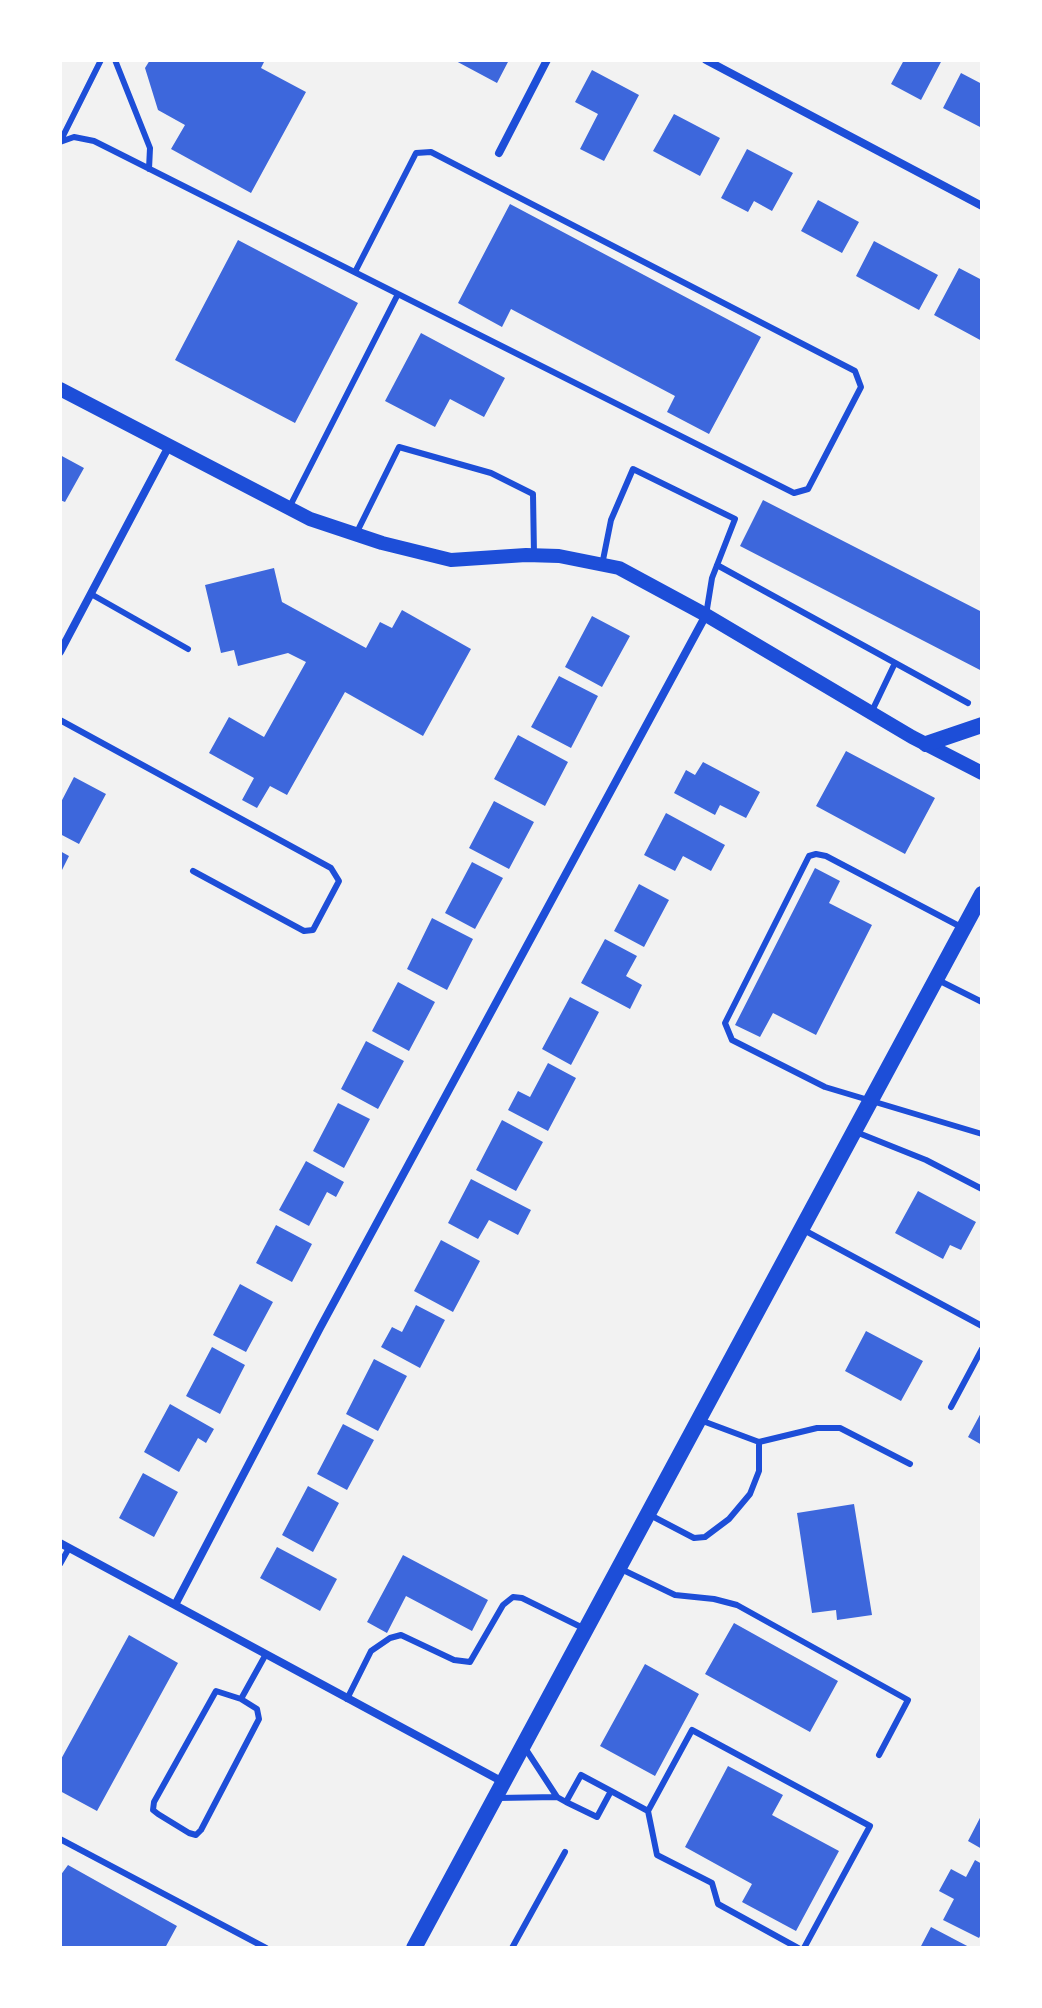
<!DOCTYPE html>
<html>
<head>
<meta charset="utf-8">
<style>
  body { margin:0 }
  #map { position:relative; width:1042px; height:2008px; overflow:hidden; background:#f2f2f2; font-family:Roboto,sans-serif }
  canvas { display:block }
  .frame { position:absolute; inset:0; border:62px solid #fff; pointer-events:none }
</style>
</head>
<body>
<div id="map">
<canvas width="1042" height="2008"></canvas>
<div class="frame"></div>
</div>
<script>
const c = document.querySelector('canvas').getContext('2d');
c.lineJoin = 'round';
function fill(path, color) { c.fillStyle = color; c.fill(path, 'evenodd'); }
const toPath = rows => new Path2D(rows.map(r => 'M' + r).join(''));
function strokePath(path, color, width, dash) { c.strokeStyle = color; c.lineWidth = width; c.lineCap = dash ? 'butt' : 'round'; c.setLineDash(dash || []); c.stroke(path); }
const building = toPath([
  [150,60,265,60,261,68,306,92,251,193,171,149,185,125,158,110,145,68],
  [454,60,509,60,497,83],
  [904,60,942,60,921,100,891,84],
  [592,70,639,95,604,161,580,149,598,114,575,102],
  [961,73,982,84,982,128,943,108],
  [674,114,720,138,700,176,653,151],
  [747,149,793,173,772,211,754,201,748,212,721,198],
  [818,200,859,222,842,253,801,231],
  [510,204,761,337,709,434,667,412,675,396,511,309,502,327,458,303],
  [238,240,358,303,295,423,175,360],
  [874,241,938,275,919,310,856,276],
  [959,268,982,280,982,341,934,315],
  [421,333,505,378,484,417,450,399,435,427,385,401],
  [60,455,84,468,65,502,60,500],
  [763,500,982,612,982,671,740,546],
  [274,568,282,602,366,648,380,622,392,628,402,610,471,649,423,736,345,692,287,795,270,786,257,808,242,800,254,778,209,753,229,717,264,737,306,662,288,653,238,666,234,650,221,653,205,585],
  [592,616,630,636,602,687,565,667],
  [559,676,598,696,571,748,531,727],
  [518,735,568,762,545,806,494,779],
  [846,751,935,798,905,854,816,806],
  [703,762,760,792,746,818,720,805,715,815,674,793,686,770,695,775],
  [74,777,106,794,79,844,60,834,60,804],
  [494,801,534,822,509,869,469,848],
  [666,813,725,845,711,871,683,856,675,871,644,855],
  [60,851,69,856,60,874],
  [472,862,503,878,475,929,445,913],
  [815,868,840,881,829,903,872,925,816,1035,773,1013,760,1037,735,1025],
  [639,884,669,900,644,947,614,931],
  [432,918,473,939,447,990,407,969],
  [605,939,637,956,626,976,642,985,630,1009,581,983],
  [398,982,435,1002,409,1051,372,1031],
  [570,997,599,1012,571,1065,542,1049],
  [366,1041,404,1061,378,1109,341,1089],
  [548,1063,576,1078,548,1131,508,1110,518,1091,530,1097],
  [338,1103,370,1119,344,1168,313,1151],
  [502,1120,543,1142,516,1191,476,1170],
  [306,1161,344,1182,336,1197,327,1192,309,1226,279,1210],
  [471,1179,531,1210,518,1235,489,1220,478,1239,448,1223],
  [918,1191,976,1222,961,1250,950,1245,943,1259,895,1233],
  [276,1225,312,1244,292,1282,256,1263],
  [441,1240,480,1261,453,1312,414,1291],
  [240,1284,273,1302,246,1352,213,1335],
  [416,1305,445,1320,420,1368,381,1347,392,1327,402,1332],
  [866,1331,923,1361,901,1401,845,1371],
  [212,1347,245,1365,220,1414,186,1396],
  [374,1359,407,1376,378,1431,346,1414],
  [170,1404,214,1429,206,1443,198,1438,179,1472,144,1452],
  [982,1411,982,1445,968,1437],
  [343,1424,374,1440,347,1490,317,1474],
  [143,1473,178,1492,154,1537,119,1518],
  [308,1486,339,1503,313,1552,282,1535],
  [854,1504,872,1615,837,1620,836,1610,812,1613,797,1513],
  [277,1547,337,1579,320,1611,260,1578],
  [403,1555,488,1600,472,1631,406,1596,387,1633,367,1622],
  [734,1623,838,1681,810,1732,705,1674],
  [129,1635,178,1663,97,1811,60,1791,60,1761],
  [645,1664,699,1694,655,1776,600,1746],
  [728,1766,783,1795,772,1815,839,1851,796,1931,742,1902,752,1884,685,1847],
  [982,1814,982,1849,968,1841],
  [975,1860,982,1864,982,1932,979,1938,943,1920,954,1899,939,1891,951,1869,966,1877],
  [68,1865,177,1926,165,1948,60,1948,60,1876],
  [931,1927,971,1948,920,1948]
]);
const service = toPath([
  [115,60,150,148,149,169],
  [60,142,74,137,94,141,110,149,398,294,794,493,808,489,861,387,855,371,431,152,416,153,355,272],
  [60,142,101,60],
  [289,508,398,294],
  [356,534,399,447,491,473,533,494,534,555],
  [602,565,611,520,633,469,735,519,712,578,706,615],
  [717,565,968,703],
  [91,594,188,649],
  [872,711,895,663],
  [60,720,331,868,339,881,313,930,304,931,193,871],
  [961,927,826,856,816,854,809,856,725,1023,732,1040,825,1087,982,1134],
  [938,980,982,1002],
  [856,1132,926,1160,982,1189],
  [802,1229,982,1326],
  [951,1407,982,1349],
  [700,1420,759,1442,817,1428,840,1428,910,1464],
  [650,1515,694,1538,705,1537,729,1519,750,1494,759,1471,759,1442],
  [60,1564,69,1548],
  [621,1569,675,1595,714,1599,737,1605,908,1700,879,1755],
  [241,1699,216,1691,154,1802,153,1810,158,1814,189,1833,196,1835,201,1830,259,1719,257,1709,241,1699,266,1654],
  [347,1699,371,1651,390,1638,401,1635,454,1660,470,1662,503,1605,513,1597,522,1598,585,1629],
  [611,1791,648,1811,692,1730,870,1826,804,1948],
  [557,1797,566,1802,597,1817,611,1791,581,1775,566,1802],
  [498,1798,557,1797,525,1748],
  [648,1811,657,1855,712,1883,718,1904,798,1948],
  [60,1839,266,1948],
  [512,1948,565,1852]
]);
const minor = toPath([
  [706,60,982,206],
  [499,153,547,60],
  [60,652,169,446],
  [60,1543,503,1782],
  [175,1605,320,1328,706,615]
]);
const tertiary = toPath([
  [60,389,310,519,382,543,451,560,526,555,559,556,619,568,706,615,912,737,982,773]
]);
const secondary = toPath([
  [926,744,982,725],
  [414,1948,982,894]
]);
fill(building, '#3d67dc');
strokePath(service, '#1d4ed8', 6);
strokePath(minor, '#1d4ed8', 8);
strokePath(tertiary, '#1d4ed8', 14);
strokePath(secondary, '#1d4ed8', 16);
</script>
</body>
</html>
